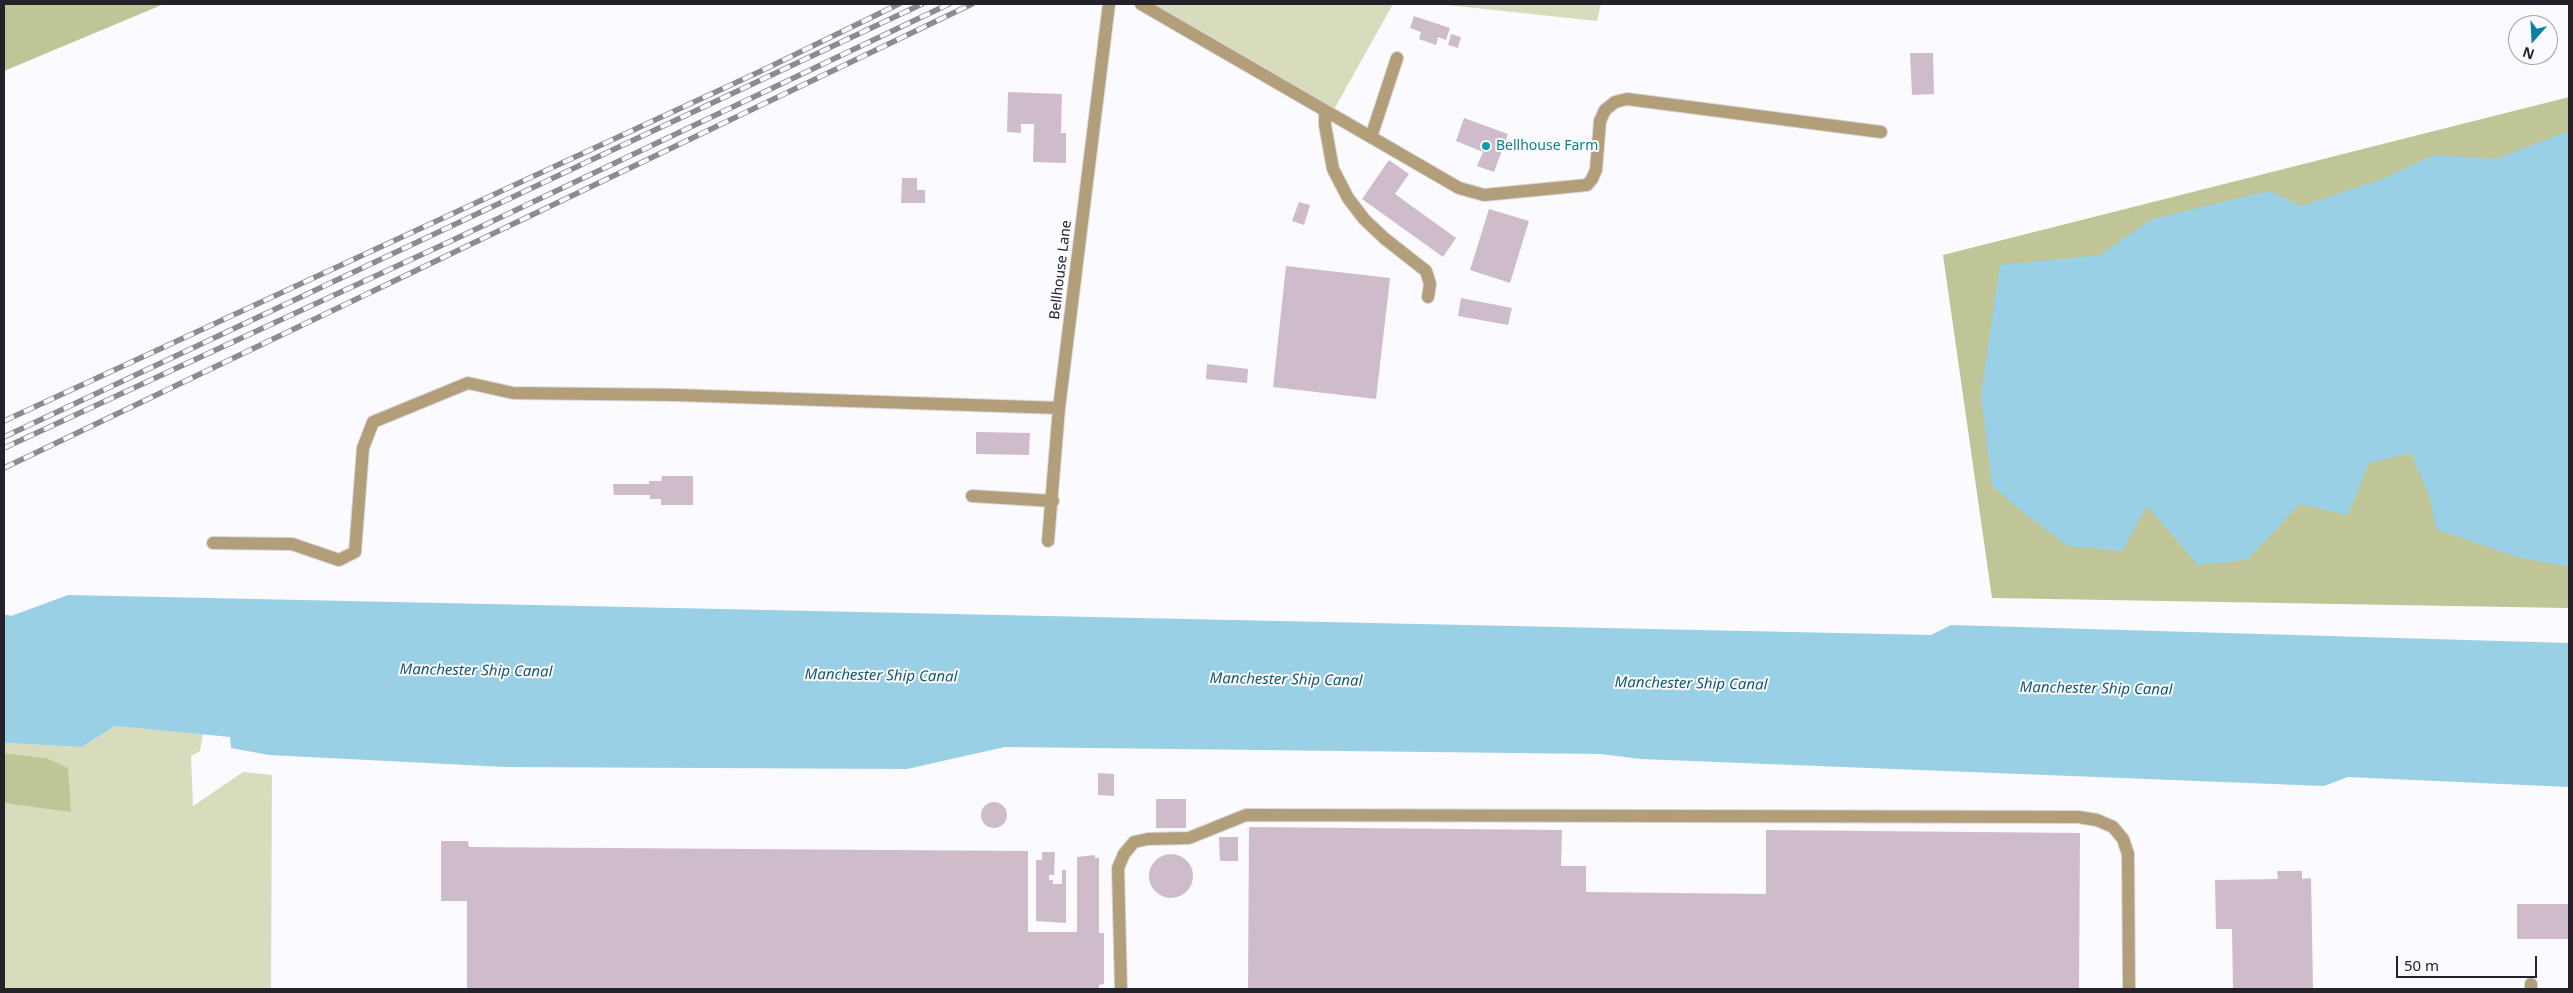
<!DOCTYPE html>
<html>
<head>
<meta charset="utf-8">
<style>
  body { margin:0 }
  #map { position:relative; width:2573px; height:993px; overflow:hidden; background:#fbfafe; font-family:"Noto Sans",sans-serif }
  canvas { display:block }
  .frame { position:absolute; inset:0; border:5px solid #232129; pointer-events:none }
  .north { position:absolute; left:2508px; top:15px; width:50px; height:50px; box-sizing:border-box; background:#fbfafe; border:1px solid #a5a3a9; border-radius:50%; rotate:199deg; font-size:14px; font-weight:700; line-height:20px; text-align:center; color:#232129 }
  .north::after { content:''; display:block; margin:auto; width:18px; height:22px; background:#0c7fa7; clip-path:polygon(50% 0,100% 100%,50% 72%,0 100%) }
  .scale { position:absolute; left:2396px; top:956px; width:141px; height:22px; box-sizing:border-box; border:2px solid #232129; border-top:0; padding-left:6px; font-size:15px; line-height:18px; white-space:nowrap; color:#232129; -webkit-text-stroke:4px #fbfafe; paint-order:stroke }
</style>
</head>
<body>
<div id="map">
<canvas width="2573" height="993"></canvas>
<div class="frame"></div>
<div class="north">N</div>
<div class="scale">50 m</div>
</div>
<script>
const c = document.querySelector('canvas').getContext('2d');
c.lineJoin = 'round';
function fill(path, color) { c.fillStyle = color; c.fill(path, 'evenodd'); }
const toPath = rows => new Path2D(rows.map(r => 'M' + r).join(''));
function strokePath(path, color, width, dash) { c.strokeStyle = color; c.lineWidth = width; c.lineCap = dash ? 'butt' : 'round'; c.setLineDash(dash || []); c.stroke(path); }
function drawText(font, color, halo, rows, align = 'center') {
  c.font = font + ' "Noto Sans",sans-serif'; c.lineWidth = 4; c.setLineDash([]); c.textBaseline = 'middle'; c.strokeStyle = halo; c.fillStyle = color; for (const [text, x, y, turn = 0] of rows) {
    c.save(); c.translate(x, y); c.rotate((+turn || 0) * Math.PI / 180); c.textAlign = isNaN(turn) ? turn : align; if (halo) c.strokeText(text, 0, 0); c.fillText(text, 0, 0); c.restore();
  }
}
const green = toPath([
  [1147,4,1393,4,1332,113],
  [1438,4,1601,4,1597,21],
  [115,726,203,734,200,751,191,756,193,806,243,772,272,775,271,989,4,989,4,803,71,811,46,758,4,753,4,743,82,747]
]);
const forest = toPath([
  [4,4,164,4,4,71],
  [2569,97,2569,608,1992,598,1943,255],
  [4,753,46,758,68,768,71,812,4,803]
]);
const water = toPath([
  [2569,131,2569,567,2517,557,2436,529,2430,498,2411,453,2369,463,2348,515,2300,504,2247,560,2198,565,2147,506,2122,551,2068,546,2025,514,1992,486,1981,394,2000,265,2100,255,2152,219,2269,191,2301,206,2382,179,2434,155,2496,159],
  [68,595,1931,635,1951,625,2569,643,2569,787,2348,777,2324,786,1641,759,1600,754,1005,747,907,769,506,767,269,755,231,748,230,737,115,726,82,747,4,743,4,614,11,616]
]);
const building = toPath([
  [1414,16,1450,28,1446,40,1438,37,1436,45,1419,39,1421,32,1410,28],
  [1451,34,1461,37,1458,48,1448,45],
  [1910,53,1933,53,1934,94,1912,95],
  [1008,92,1062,94,1061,133,1066,133,1066,163,1033,162,1034,124,1021,124,1021,133,1007,132],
  [1464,118,1508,134,1494,172,1477,166,1483,152,1456,141],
  [1389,160,1409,174,1395,194,1456,238,1443,257,1362,199],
  [902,178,917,178,917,190,925,190,925,203,901,203],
  [1299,202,1310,205,1304,225,1292,221],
  [1489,209,1529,221,1510,283,1470,270],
  [1286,266,1390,278,1376,399,1273,387],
  [1461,298,1512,308,1508,325,1458,316],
  [1207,364,1248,369,1247,383,1206,379],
  [976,432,1030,433,1029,455,976,454],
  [662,476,693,476,693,505,661,505,661,499,650,499,650,495,614,495,613,484,649,484,649,481,661,481],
  [1098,773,1114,774,1114,796,1098,795],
  [1156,799,1186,799,1186,828,1156,828],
  '981 815a13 13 0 1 1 26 0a13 13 0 1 1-26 0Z',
  [1249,827,1562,830,1561,866,1586,866,1586,892,1766,894,1766,830,2080,833,2079,989,1248,989],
  [1219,837,1238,837,1238,861,1220,861],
  [441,841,468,841,469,847,1028,851,1028,932,1077,932,1077,857,1095,855,1095,858,1099,858,1099,933,1104,933,1104,984,1099,985,1099,988,1093,989,467,989,467,901,441,901],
  [1042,852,1055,852,1054,875,1049,875,1049,880,1053,880,1053,884,1062,884,1062,870,1066,870,1066,923,1036,921,1036,860,1042,860],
  '1149 876a22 22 0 1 1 44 0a22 22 0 1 1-44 0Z',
  [2277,871,2302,871,2302,879,2311,878,2313,989,2233,989,2232,929,2216,929,2215,880,2278,879],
  [2517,904,2569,904,2569,939,2517,939]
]);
const minor = toPath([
  [1141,4,1459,188,1484,195,1587,185,1592,179,1596,170,1600,121,1605,110,1615,102,1627,99,1881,132],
  [1325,111,1325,125,1333,169,1348,198,1364,219,1384,238,1426,271,1430,284,1428,297],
  [1371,137,1397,58],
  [972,496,1053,501],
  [1048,541,1059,408,1109,4],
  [213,543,292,544,339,560,355,552,363,448,373,422,468,383,513,393,676,395,1059,408],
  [2531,984,2531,989],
  [1121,989,1118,868,1124,854,1134,842,1148,839,1189,838,1246,815,2078,817,2097,820,2113,827,2123,839,2128,854,2129,989]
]);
const rail = toPath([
  [4,421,761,71,899,4],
  [4,437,922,4],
  [4,448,451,241,949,4],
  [4,468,972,4]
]);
const markers = [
  [1486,146,5,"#0f9aa8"]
];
const cultureNames = [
  ["Bellhouse Farm",1496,146]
];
const streetNames = [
  ["Bellhouse Lane",1061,270,-83]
];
const waterNames = [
  ["Manchester Ship Canal",476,671,1],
  ["Manchester Ship Canal",881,676,1],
  ["Manchester Ship Canal",1286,680,1],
  ["Manchester Ship Canal",1691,684,1],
  ["Manchester Ship Canal",2096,689,1]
];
fill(green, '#d8dcbd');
fill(forest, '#bfc596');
fill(water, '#99d0e5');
fill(building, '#cfbccb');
strokePath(minor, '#d8d7dc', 14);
strokePath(minor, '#b39e7a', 12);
strokePath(rail, '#8d8b91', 5.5);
strokePath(rail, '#fbfafe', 4, [11]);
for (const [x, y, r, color] of markers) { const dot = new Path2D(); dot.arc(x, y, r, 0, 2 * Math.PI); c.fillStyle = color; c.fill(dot); strokePath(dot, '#fbfafe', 2); }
drawText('14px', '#0d838f', '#fbfafe', cultureNames, 'left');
drawText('14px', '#232129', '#fbfafe', streetNames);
drawText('italic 15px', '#115a6f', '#fbfafe', waterNames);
</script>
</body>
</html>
